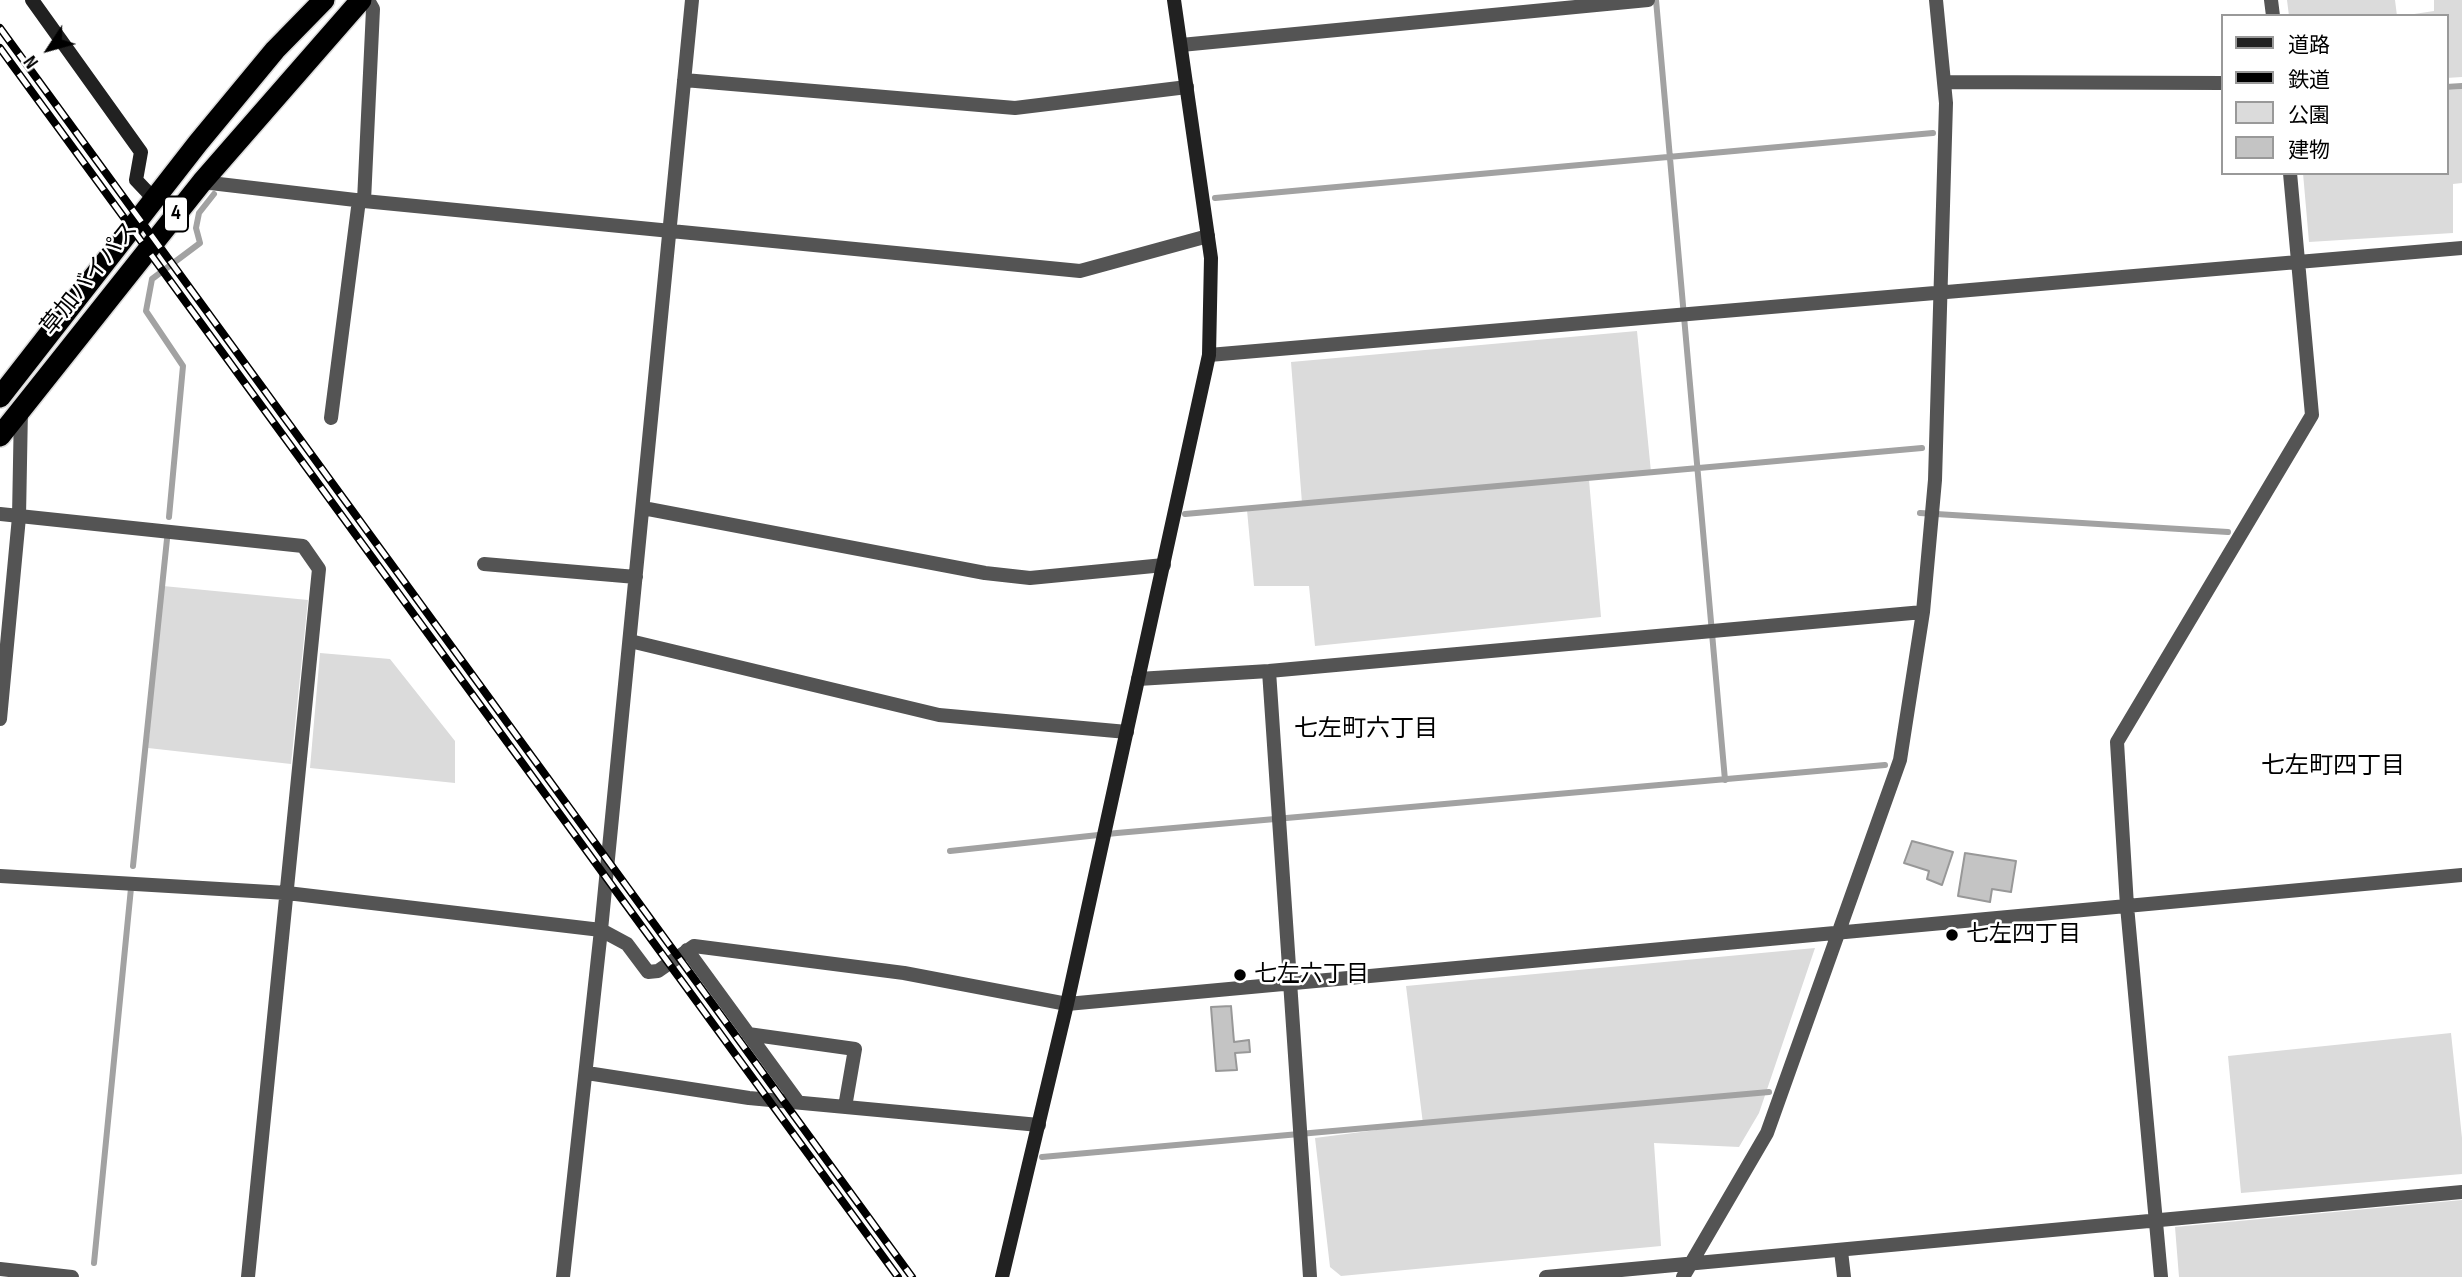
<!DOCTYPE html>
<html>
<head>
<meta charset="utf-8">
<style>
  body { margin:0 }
  #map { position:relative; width:2462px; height:1277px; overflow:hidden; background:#fff; font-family:"Sofia Sans Condensed","Noto Sans JP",sans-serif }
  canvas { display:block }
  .legend { position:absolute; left:2221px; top:14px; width:228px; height:161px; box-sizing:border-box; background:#fff; border:2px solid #999; margin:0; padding:9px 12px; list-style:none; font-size:21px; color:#000 }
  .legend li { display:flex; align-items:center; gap:14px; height:35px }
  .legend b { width:35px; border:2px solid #999 }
  .north { position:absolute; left:14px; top:14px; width:70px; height:70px; -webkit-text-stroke:5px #fff; paint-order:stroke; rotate:234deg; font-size:19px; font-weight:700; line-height:28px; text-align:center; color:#000 }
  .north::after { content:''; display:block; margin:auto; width:24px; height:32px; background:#000; clip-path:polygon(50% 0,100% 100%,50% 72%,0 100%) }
</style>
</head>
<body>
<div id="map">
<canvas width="2462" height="1277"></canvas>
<ul class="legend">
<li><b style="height:9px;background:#212121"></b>道路</li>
<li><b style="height:9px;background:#000"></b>鉄道</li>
<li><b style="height:19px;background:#dbdbdb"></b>公園</li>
<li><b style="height:19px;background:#c4c4c4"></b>建物</li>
</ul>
<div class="north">N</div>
</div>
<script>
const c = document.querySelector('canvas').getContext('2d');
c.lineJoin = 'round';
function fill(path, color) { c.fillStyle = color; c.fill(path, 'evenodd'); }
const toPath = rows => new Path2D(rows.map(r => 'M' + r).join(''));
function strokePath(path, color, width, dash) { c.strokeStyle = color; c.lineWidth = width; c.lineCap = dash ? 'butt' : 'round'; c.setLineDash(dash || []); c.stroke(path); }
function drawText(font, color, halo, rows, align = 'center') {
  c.font = font + ' "Sofia Sans Condensed","Noto Sans JP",sans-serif'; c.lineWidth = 5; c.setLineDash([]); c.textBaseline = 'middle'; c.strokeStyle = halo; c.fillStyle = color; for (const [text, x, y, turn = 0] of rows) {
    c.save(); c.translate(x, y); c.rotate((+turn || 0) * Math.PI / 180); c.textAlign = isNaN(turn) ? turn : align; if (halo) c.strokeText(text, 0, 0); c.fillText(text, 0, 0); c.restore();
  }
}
const green = toPath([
  [2287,0,2395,0,2397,16,2289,16],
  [2434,0,2462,0,2462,77,2446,78,2446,16,2401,16,2434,11],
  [2462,89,2462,183,2453,184,2453,233,2309,242,2303,173,2446,173,2446,90],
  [1637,331,1651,472,1589,480,1601,617,1315,646,1309,586,1254,586,1247,510,1302,503,1291,362],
  [163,586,308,600,291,764,148,748],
  [320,653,390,659,455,741,455,783,310,768],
  [1815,948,1759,1113,1739,1147,1654,1143,1661,1246,1341,1276,1330,1267,1315,1138,1423,1124,1406,986],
  [2451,1033,2462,1138,2462,1174,2241,1193,2228,1056],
  [2462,1200,2462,1277,2179,1277,2175,1227]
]);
const stream = toPath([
  [1656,0,1725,780],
  [2446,87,2462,86],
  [1215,198,1933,133],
  [1920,513,2228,532],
  [1185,514,1922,448],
  [169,517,183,366,146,311,152,279,200,243,196,228,199,213,214,194],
  [950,851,1117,833,1885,765],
  [133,866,167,539],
  [1042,1157,1769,1092],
  [94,1263,131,888]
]);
const building = toPath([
  [1912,841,1953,852,1942,885,1927,879,1929,871,1904,863,1912,841],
  [1965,853,2016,861,2011,892,1992,889,1990,902,1958,896,1965,853],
  [1231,1006,1234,1042,1249,1040,1250,1052,1235,1053,1237,1070,1216,1071,1211,1007,1231,1006]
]);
const street = toPath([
  [2271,0,2273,16],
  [1181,45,1648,0],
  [684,80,1015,108,1187,87],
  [1945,82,2222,83],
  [202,182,364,201,1080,271,1208,236],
  [364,201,373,9,368,0],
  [1209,355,2462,248],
  [331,418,359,200],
  [643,508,985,573,1030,578,1164,565],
  [0,514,303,546,319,569,248,1277],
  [484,564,636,577],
  [630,641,939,715,1127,732],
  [1269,671,1310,1277],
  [1138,679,1269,671,1923,612],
  [0,719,19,517,21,408],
  [0,876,287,893,601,930,627,944,648,972,658,971,694,946,904,973,1067,1004,2462,875],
  [687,950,798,1102],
  [748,1034,855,1049,845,1107],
  [587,1073,749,1098,1039,1125],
  [1841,1251,1844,1277],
  [0,1269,72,1277],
  [563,1277,601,930,692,0],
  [1546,1277,2462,1192],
  [1683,1277,1767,1133,1900,760,1923,612,1935,480,1946,103,1936,0],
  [2161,1277,2127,906,2117,742,2312,415,2290,173]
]);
const secondary = toPath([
  [32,0,141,152,136,180,154,199],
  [1002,1277,1067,1004,1209,355,1211,258,1174,0]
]);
const highway = toPath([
  [0,397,198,143,275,50,324,0],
  [0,436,202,182,361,0]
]);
const rail = toPath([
  [0,28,912,1277],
  [0,48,898,1277]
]);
const markers = [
  [1952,935,7,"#000"],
  [1240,975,7,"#000"]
];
const shields = [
  [176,214,24]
];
const shieldNames = [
  ["4",176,214]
];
const streetNames = [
  ["草加バイパス",90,279,-51]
];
const poiNames = [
  ["七左四丁目",1966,935],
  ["七左六丁目",1254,975]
];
const neighbourhoodNames = [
  ["七左町六丁目",1366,730],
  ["七左町四丁目",2333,767]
];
fill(green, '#dbdbdb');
strokePath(stream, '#a2a2a2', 6);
fill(building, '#c4c4c4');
strokePath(building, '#989898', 2);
strokePath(highway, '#dbdbdb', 24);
strokePath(street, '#545454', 14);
strokePath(secondary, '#212121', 14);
strokePath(highway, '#000', 21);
strokePath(rail, '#000', 8);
strokePath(rail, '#fff', 5, [16]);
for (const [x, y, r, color] of markers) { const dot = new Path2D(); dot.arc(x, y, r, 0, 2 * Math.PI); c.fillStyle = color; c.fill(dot); strokePath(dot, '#fff', 2.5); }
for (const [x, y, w] of shields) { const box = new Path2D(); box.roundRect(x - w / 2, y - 17.5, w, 35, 5); c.fillStyle = '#fff'; c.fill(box); strokePath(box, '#000', 2); }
drawText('bold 21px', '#000', null, shieldNames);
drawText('23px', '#000', '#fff', streetNames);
drawText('23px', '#000', '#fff', poiNames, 'left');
drawText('24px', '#000', '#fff', neighbourhoodNames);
</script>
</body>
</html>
